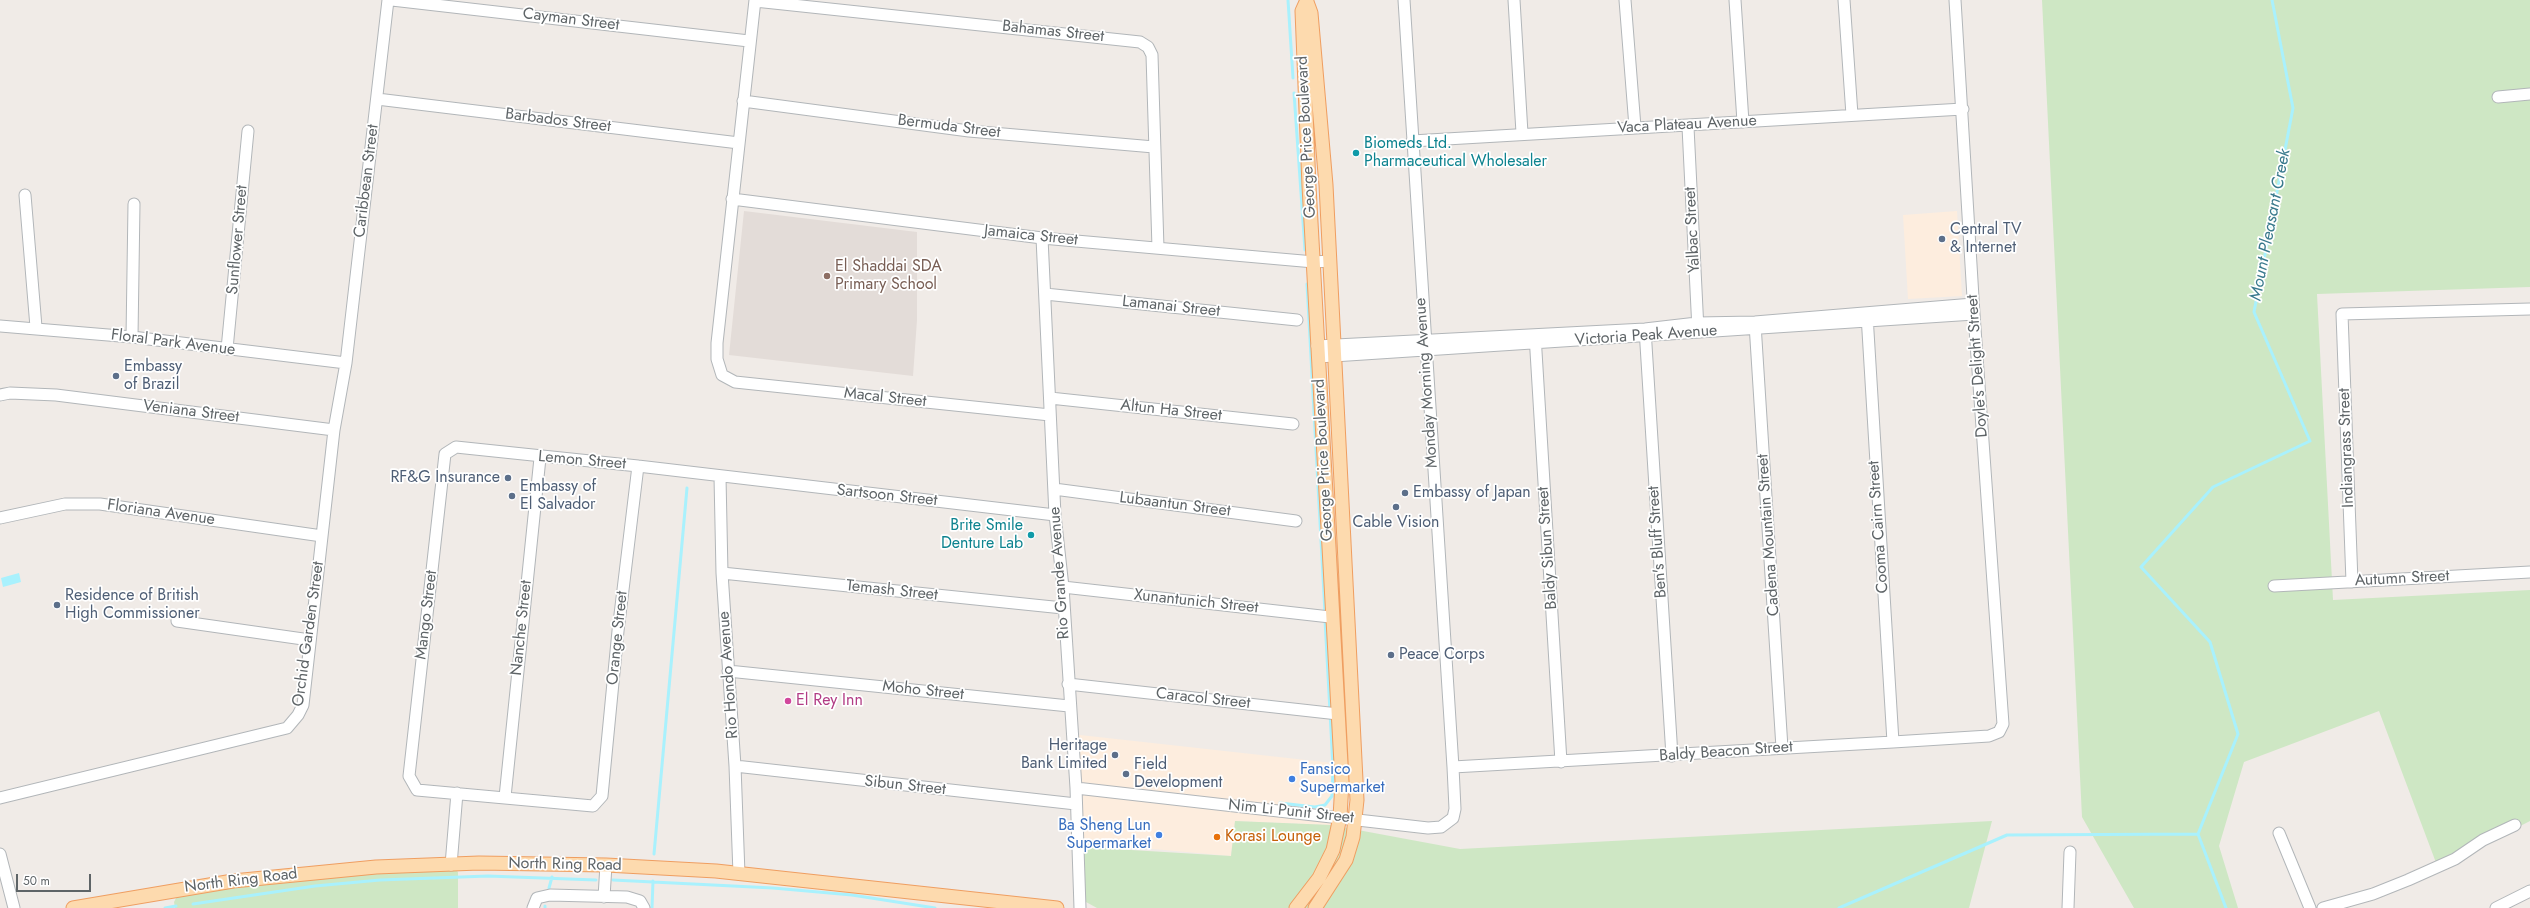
<!DOCTYPE html>
<html>
<head>
<meta charset="utf-8">
<style>
  body { margin:0 }
  #map { position:relative; width:2530px; height:908px; overflow:hidden; background:#f0ebe7; font-family:Jost,sans-serif }
  canvas { display:block }
  .scale { position:absolute; left:16px; top:874px; width:75px; height:18px; box-sizing:border-box; border:2px solid #5e6467; border-top:0; padding-left:5px; font-size:12px; line-height:14px; white-space:nowrap; color:#5e6467; -webkit-text-stroke:3px #fff; paint-order:stroke }
</style>
</head>
<body>
<div id="map">
<canvas width="2530" height="908"></canvas>
<div class="scale">50 m</div>
</div>
<script>
const c = document.querySelector('canvas').getContext('2d');
c.lineJoin = 'round';
function fill(path, color) { c.fillStyle = color; c.fill(path, 'evenodd'); }
const toPath = rows => new Path2D(rows.map(r => 'M' + r).join(''));
function strokePath(path, color, width, dash) { c.strokeStyle = color; c.lineWidth = width; c.lineCap = dash ? 'butt' : 'round'; c.setLineDash(dash || []); c.stroke(path); }
function drawText(font, color, halo, rows, align = 'center') {
  c.font = font + ' Jost,sans-serif'; c.lineWidth = 3.5; c.setLineDash([]); c.textBaseline = 'middle'; c.strokeStyle = halo; c.fillStyle = color; for (const [text, x, y, turn = 0] of rows) {
    c.save(); c.translate(x, y); c.rotate((+turn || 0) * Math.PI / 180); c.textAlign = isNaN(turn) ? turn : align; if (halo) c.strokeText(text, 0, 0); c.fillText(text, 0, 0); c.restore();
  }
}
const commercial = toPath([
  [1957,211,1962,296,1908,299,1903,215],
  [1071,734,1333,763,1331,825,1235,821,1231,856,1075,842]
]);
const education = toPath([
  [744,211,917,232,917,320,913,376,729,355]
]);
const green = toPath([
  [2042,0,2530,0,2530,287,2317,294,2333,600,2530,590,2530,821,2438,868,2379,711,2244,762,2219,846,2238,908,2134,908,2082,817],
  [1235,821,1331,825,1460,849,1992,821,1969,908,1097,908,1086,902,1081,847,1231,856],
  [451,865,458,872,458,908,175,908,174,902,181,888]
]);
const water = toPath([
  [19,573,21,582,3,587,1,578]
]);
const stream = toPath([
  [1288,0,1293,78],
  [1294,93,1305,250],
  [1307,284,1325,613],
  [1280,803,1315,807,1325,805,1332,796,1333,768,1325,619],
  [654,854,687,488],
  [613,880,773,888,852,895,935,908],
  [549,888,552,877],
  [193,904,315,886,380,880,488,876,596,880],
  [165,908,176,906],
  [545,908,545,906],
  [652,908,653,881],
  [1839,908,2007,835,2198,834],
  [2226,908,2198,834,2238,734,2210,642,2141,567,2213,487,2310,441,2254,312,2293,108,2272,0]
]);
const minor = toPath([
  [392,0,749,41],
  [755,0,717,343,717,359,722,375,735,382,1050,415],
  [1514,0,1522,133],
  [1625,0,1635,127],
  [1735,0,1743,122],
  [1844,0,1852,115],
  [755,1,1140,42,1148,47,1152,55,1158,248],
  [2498,97,2530,94],
  [377,99,739,143],
  [743,101,969,131,1154,147],
  [1688,127,1698,330],
  [1412,141,1963,109],
  [25,195,36,327],
  [732,199,1042,238,1314,262,1330,261],
  [1042,238,1055,515,1063,587,1076,788,1080,908],
  [1045,294,1297,320],
  [1867,315,1893,742],
  [1755,324,1782,748],
  [0,326,132,337,346,363],
  [1645,329,1672,756],
  [1535,335,1561,762],
  [132,337,134,204],
  [1317,346,1645,329,1697,323,1755,322,1973,304],
  [227,349,248,131],
  [1318,357,1974,314],
  [0,395,10,393,56,395,334,430],
  [1050,398,1293,424],
  [638,466,618,631,602,796,593,806,417,790,409,776,445,454,456,447,638,466,1055,515],
  [720,477,722,573,735,766,739,874],
  [1054,489,1296,521],
  [0,518,65,504,100,504,322,536],
  [722,573,1063,608],
  [2352,582,2342,314,2530,309],
  [2274,586,2530,572],
  [1063,587,1330,617],
  [177,621,310,640],
  [728,671,1069,706],
  [1068,684,1338,714],
  [735,766,1076,804],
  [1453,767,1893,742,1989,736,1999,732,2003,724,1974,314,1955,0],
  [1076,788,1428,828,1441,827,1453,818,1455,809,1453,767,1404,0],
  [505,797,540,458],
  [0,798,287,728,298,715,303,705,334,430,346,363,388,0],
  [2279,833,2310,908],
  [0,854,14,908],
  [451,865,457,793],
  [604,897,606,865],
  [533,908,537,898,550,895,627,897,640,901,644,908],
  [2068,908,2070,852],
  [2323,908,2373,894,2408,880,2455,859,2483,840,2515,825],
  [2496,908,2530,891]
]);
const major = toPath([
  [1307,2,1311,13,1326,185,1357,800,1353,837,1346,860,1315,908],
  [73,908,233,881,376,867,479,863,606,865,716,871,1057,908],
  [1296,908,1319,878,1333,850,1340,817,1342,782,1309,186,1302,11,1307,0]
]);
const markers = [
  [1356,153,4,"#0f9aa8"],
  [1942,239,4,"#5c6f8a"],
  [827,276,4,"#8d6e63"],
  [116,376,4,"#5c6f8a"],
  [508,478,4,"#5c6f8a"],
  [1405,493,4,"#5c6f8a"],
  [512,496,4,"#5c6f8a"],
  [1396,507,4,"#5c6f8a"],
  [1031,535,4,"#0f9aa8"],
  [57,605,4,"#5c6f8a"],
  [1391,655,4,"#5c6f8a"],
  [788,701,4,"#d1479c"],
  [1115,755,4,"#5c6f8a"],
  [1126,774,4,"#5c6f8a"],
  [1292,779,4,"#3f7fe0"],
  [1159,835,4,"#3f7fe0"],
  [1217,837,4,"#e8710a"]
];
const streetNames = [
  ["Cayman Street",571,20,7],
  ["Bahamas Street",1053,32,6],
  ["Barbados Street",558,121,7],
  ["Vaca Plateau Avenue",1687,125,-3],
  ["Bermuda Street",949,127,7],
  ["George Price Boulevard",1307,137,-93],
  ["Caribbean Street",367,181,-83],
  ["Yalbac Street",1693,230,-93],
  ["Jamaica Street",1031,236,6],
  ["Sunflower Street",238,240,-85],
  ["Lamanai Street",1171,307,6],
  ["Victoria Peak Avenue",1646,336,-4],
  ["Floral Park Avenue",173,343,7],
  ["Doyle's Delight Street",1978,366,-94],
  ["Monday Morning Avenue",1427,383,-94],
  ["Macal Street",885,398,6],
  ["Altun Ha Street",1171,411,6],
  ["Veniana Street",191,412,7],
  ["Indiangrass Street",2347,448,-92],
  ["George Price Boulevard",1324,460,-93],
  ["Lemon Street",582,461,5],
  ["Sartsoon Street",887,496,6],
  ["Lubaantun Street",1175,505,7],
  ["Floriana Avenue",161,513,8],
  ["Cooma Cairn Street",1879,527,-94],
  ["Cadena Mountain Street",1769,535,-94],
  ["Ben's Bluff Street",1658,542,-94],
  ["Baldy Sibun Street",1548,548,-94],
  ["Rio Grande Avenue",1060,573,-94],
  ["Autumn Street",2402,579,-3],
  ["Temash Street",892,591,6],
  ["Xunantunich Street",1196,602,6],
  ["Mango Street",427,615,-83],
  ["Nanche Street",522,628,-84],
  ["Orchid Garden Street",309,634,-82],
  ["Orange Street",618,638,-84],
  ["Rio Hondo Avenue",729,675,-94],
  ["Moho Street",923,691,6],
  ["Caracol Street",1203,699,6],
  ["Baldy Beacon Street",1726,752,-4],
  ["Sibun Street",905,786,6],
  ["Nim Li Punit Street",1291,812,6],
  ["North Ring Road",565,865,1],
  ["North Ring Road",241,881,-7]
];
const cultureNames = [
  ["Biomeds Ltd.",1364,144],
  ["Pharmaceutical Wholesaler",1364,162],
  ["Brite Smile",1023,526,"right"],
  ["Denture Lab",1023,544,"right"]
];
const serviceNames = [
  ["Central TV",1950,230],
  ["& Internet",1950,248],
  ["Embassy",124,367],
  ["of Brazil",124,385],
  ["RF&G Insurance",500,478,"right"],
  ["Embassy of",520,487],
  ["El Salvador",520,505],
  ["Embassy of Japan",1413,493],
  ["Cable Vision",1396,523,"center"],
  ["Residence of British",65,596],
  ["High Commissioner",65,614],
  ["Peace Corps",1399,655],
  ["Heritage",1107,746,"right"],
  ["Bank Limited",1107,764,"right"],
  ["Field",1134,765],
  ["Development",1134,783]
];
const educationNames = [
  ["El Shaddai SDA",835,267],
  ["Primary School",835,285]
];
const hotelNames = [
  ["El Rey Inn",796,701]
];
const shopNames = [
  ["Fansico",1300,770],
  ["Supermarket",1300,788],
  ["Ba Sheng Lun",1151,826,"right"],
  ["Supermarket",1151,844,"right"]
];
const foodNames = [
  ["Korasi Lounge",1225,837]
];
const waterNames = [
  ["Mount Pleasant Creek",2271,225,-79]
];
fill(commercial, '#fdedde');
fill(education, '#e3dcd8');
fill(green, '#cee7c4');
fill(water, '#a9f1fd');
strokePath(stream, '#a9f1fd', 3);
strokePath(minor, '#b2b6b9', 13);
strokePath(major, '#ef9e61', 15);
strokePath(minor, '#fff', 11);
strokePath(major, '#fddaae', 13);
for (const [x, y, r, color] of markers) { const dot = new Path2D(); dot.arc(x, y, r, 0, 2 * Math.PI); c.fillStyle = color; c.fill(dot); strokePath(dot, '#fff', 1.5); }
drawText('16px', '#5e6467', '#fff', streetNames);
drawText('16px', '#0d838f', '#fff', cultureNames, 'left');
drawText('16px', '#4e5e75', '#fff', serviceNames, 'left');
drawText('16px', '#785e54', '#fff', educationNames, 'left');
drawText('16px', '#b23c85', '#fff', hotelNames, 'left');
drawText('16px', '#366cbe', '#fff', shopNames, 'left');
drawText('16px', '#c56008', '#fff', foodNames, 'left');
drawText('italic 17px', '#3a7a8d', '#fff', waterNames);
</script>
</body>
</html>
